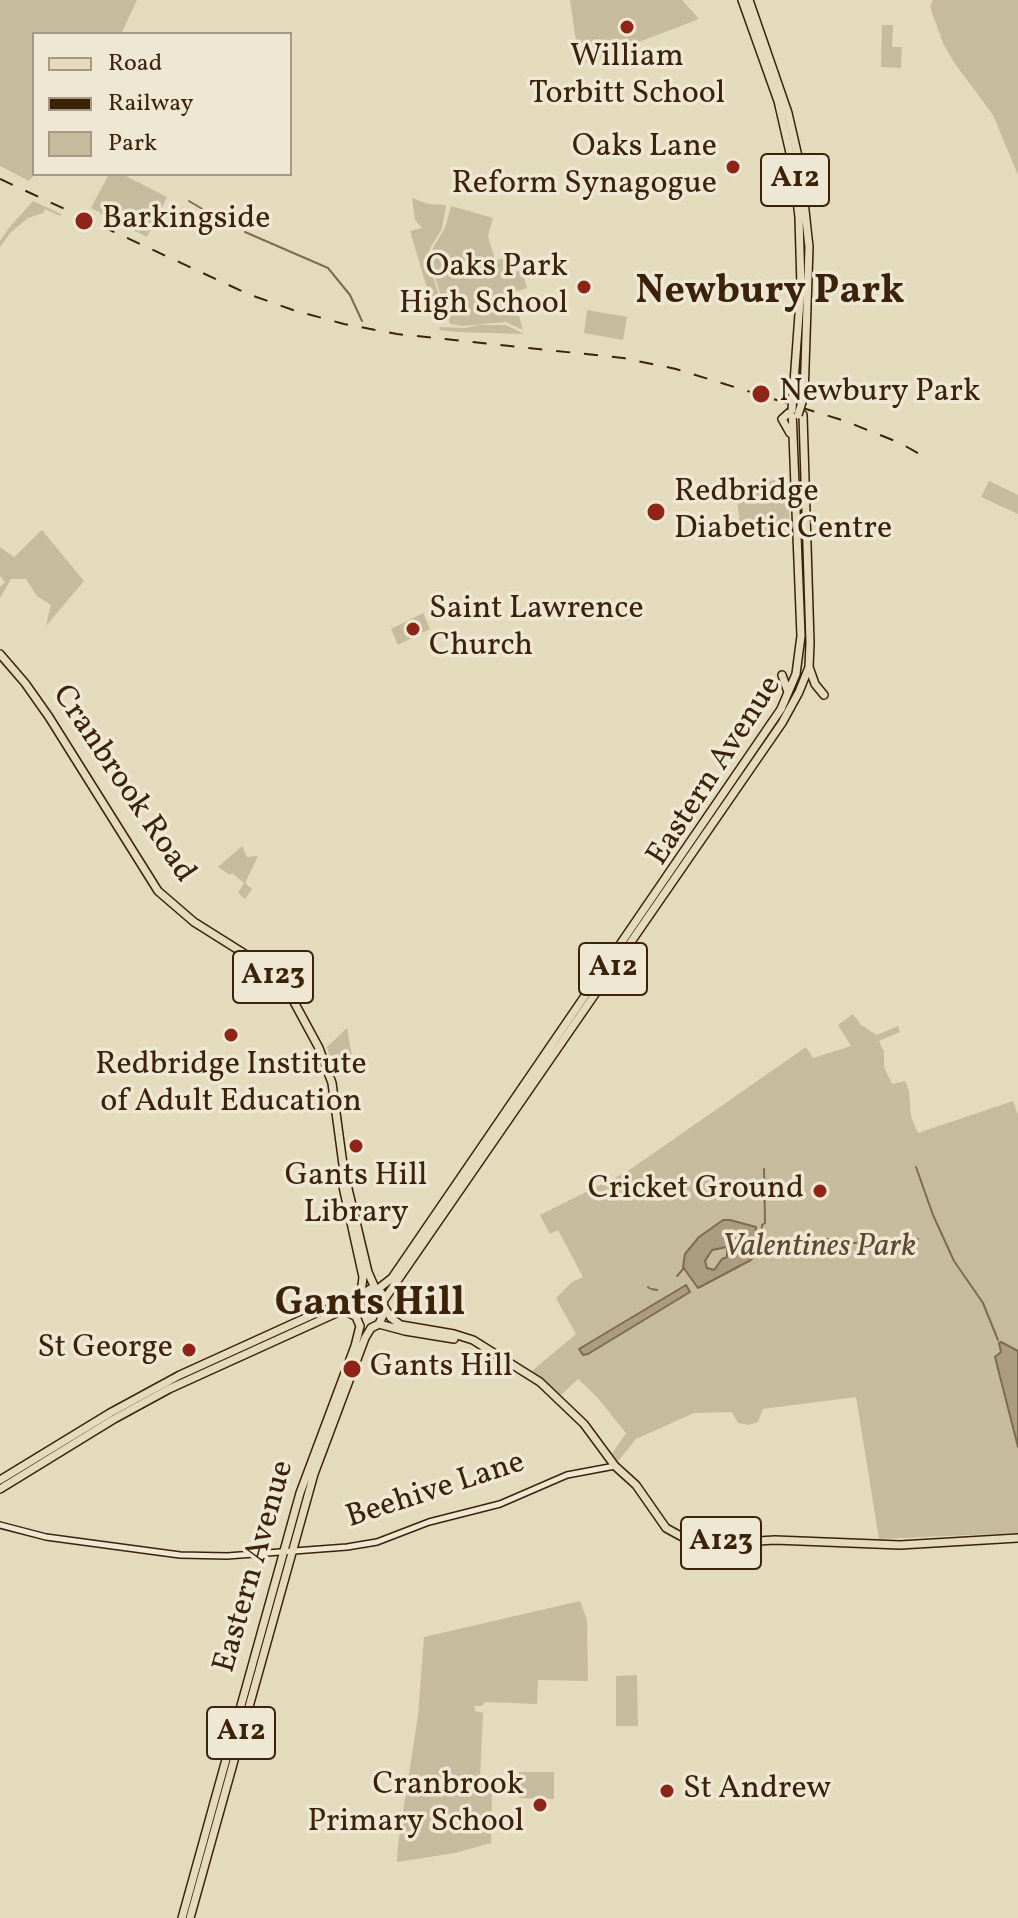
<!DOCTYPE html>
<html>
<head>
<meta charset="utf-8">
<style>
  body { margin:0 }
  #map { position:relative; width:1018px; height:1918px; overflow:hidden; background:#e4dabc; font-family:Vollkorn,serif }
  canvas { display:block }
  .legend { position:absolute; left:32px; top:32px; width:260px; height:144px; box-sizing:border-box; background:#ede7d3; border:2px solid #a69882; margin:0; padding:10px 14px; list-style:none; font-size:24px; color:#3c2208 }
  .legend li { display:flex; align-items:center; gap:16px; height:40px }
  .legend b { width:40px; border:2px solid #a69882 }
</style>
</head>
<body>
<div id="map">
<canvas width="1018" height="1918"></canvas>
<ul class="legend">
<li><b style="height:10px;background:#e4dabc"></b>Road</li>
<li><b style="height:10px;background:#3c2208"></b>Railway</li>
<li><b style="height:22px;background:#c7bb9d"></b>Park</li>
</ul>
</div>
<script>
const c = document.querySelector('canvas').getContext('2d');
c.lineJoin = 'round';
function fill(path, color) { c.fillStyle = color; c.fill(path, 'evenodd'); }
const toPath = rows => new Path2D(rows.map(r => 'M' + r).join(''));
function strokePath(path, color, width, dash) { c.strokeStyle = color; c.lineWidth = width; c.lineCap = dash ? 'butt' : 'round'; c.setLineDash(dash || []); c.stroke(path); }
function drawText(font, color, halo, rows, align = 'center') {
  c.font = font + ' Vollkorn,serif'; c.lineWidth = 7; c.setLineDash([]); c.textBaseline = 'middle'; c.strokeStyle = halo; c.fillStyle = color; for (const [text, x, y, turn = 0] of rows) {
    c.save(); c.translate(x, y); c.rotate((+turn || 0) * Math.PI / 180); c.textAlign = isNaN(turn) ? turn : align; if (halo) c.strokeText(text, 0, 0); c.fillText(text, 0, 0); c.restore();
  }
}
const green = toPath([
  [0,0,137,0,121,34,34,34,35,174,29,181,0,166],
  [570,0,682,0,699,19,584,63,576,41],
  [933,0,1018,0,1018,175,993,115,953,61,943,43,930,7],
  [882,25,893,25,892,47,902,47,901,68,881,67],
  [109,174,122,174,167,197,147,237,91,208],
  [412,198,428,204,446,205,442,229,430,248,428,260,447,322,442,317,435,315,410,231,422,228,415,220],
  [33,201,61,214,60,216,45,209,43,213,28,218,11,232,0,247,0,241,8,229],
  [451,206,493,218,488,236,495,260,503,259,508,274,522,270,527,288,512,293,523,330,506,322,463,326,450,324,430,262,433,248,445,228],
  [587,310,627,317,623,340,584,333],
  [479,325,506,325,524,334,457,332,440,330,439,327,465,328],
  [786,478,791,536,742,538,735,487],
  [989,481,1018,495,1018,514,981,497],
  [42,530,84,581,46,626,51,605,37,596,26,579,11,579,0,598,0,587,5,582,0,576,0,547,14,557],
  [423,613,430,629,398,645,391,629],
  [242,846,247,857,258,856,245,883,252,889,245,899,238,893,244,883,232,873,230,875,218,867],
  [853,1014,861,1025,877,1035,898,1026,900,1032,879,1041,884,1052,884,1067,892,1084,905,1081,909,1091,911,1116,918,1133,1013,1101,1018,1115,1018,1533,879,1539,856,1397,763,1409,758,1422,749,1425,738,1423,732,1412,694,1413,636,1439,618,1461,612,1454,626,1433,597,1397,578,1379,560,1396,532,1371,576,1334,556,1298,572,1282,583,1277,558,1230,550,1234,540,1215,628,1171,806,1047,813,1058,851,1046,838,1025],
  [347,1028,353,1062,332,1064,327,1047],
  [371,1292,374,1292,375,1295,378,1293,381,1303,377,1318,370,1324,376,1319,377,1310,367,1306,364,1313,362,1313,363,1321,360,1317,362,1307,367,1305,360,1305,360,1302],
  [284,1566,204,1857,201,1856,268,1615],
  [580,1601,587,1620,588,1681,538,1680,537,1704,485,1702,482,1706,474,1706,475,1711,483,1713,480,1778,492,1786,491,1843,455,1853,397,1862,398,1845,418,1715,424,1637],
  [637,1675,638,1726,616,1726,616,1676],
  [519,1772,554,1772,554,1799,519,1798]
]);
const water = toPath([
  [723,1220,730,1220,756,1227,755,1254,751,1260,698,1288,683,1267,685,1254,699,1237,723,1220],
  [727,1247,727,1257,722,1259,714,1270,707,1268,705,1261,712,1250,727,1247],
  [686,1285,690,1292,588,1354,583,1355,579,1349,686,1285],
  [1001,1342,1018,1351,1018,1447,995,1357,1001,1352,999,1343,1001,1342]
]);
const stream = toPath([
  [189,201,234,228],
  [245,232,328,268,350,295,362,321],
  [916,1167,933,1215,954,1261,983,1303,998,1340],
  [756,1238,780,1241,829,1239,853,1243,918,1239],
  [761,1238,762,1225,765,1223,764,1169],
  [677,1276,684,1268],
  [648,1287,649,1288],
  [651,1289,657,1290]
]);
const secondary = toPath([
  [0,1525,46,1537,180,1555,227,1556,347,1547,377,1542,429,1522,500,1504,567,1475,615,1466]
]);
const primary = toPath([
  [0,654,25,683,49,717,158,891,194,922,256,961,293,1000,319,1048,332,1083,344,1172,368,1272,375,1288],
  [342,1182,363,1277,361,1294],
  [385,1308,391,1318,401,1325,454,1334,473,1340,540,1382,584,1424,615,1466,636,1485,666,1528,686,1539,708,1544,775,1540,900,1545,1018,1538],
  [379,1324,405,1331,454,1339]
]);
const trunk = toPath([
  [742,0,778,101,793,166,799,217,801,287,793,396],
  [749,0,788,113,800,165,809,247,804,396],
  [790,433,782,419,792,410],
  [809,667,815,684,824,695],
  [782,675,788,692],
  [378,1289,392,1278,781,709,796,674,801,636,792,410],
  [384,1300,782,723,799,692,809,667,810,643,803,415],
  [0,1480,110,1413,180,1375,312,1315,356,1299],
  [0,1489,114,1419,169,1389,343,1310,355,1316],
  [182,1918,300,1493,355,1346,360,1326],
  [190,1918,314,1474,365,1338,371,1328,379,1324,383,1315,384,1296,378,1289,370,1289,356,1299,354,1312,360,1326]
]);
const rail = toPath([
  [0,179,248,294,293,310,344,324,397,334,623,358,676,369,845,421,900,443,930,460]
]);
const trunkBridge = toPath([
  [792,410,793,396],
  [798,415,804,396]
]);
const markers = [
  [627,27,8,"#8f2418"],
  [733,167,8,"#8f2418"],
  [84,221,10,"#8f2418"],
  [584,287,8,"#8f2418"],
  [761,394,10,"#8f2418"],
  [656,512,10,"#8f2418"],
  [413,629,8,"#8f2418"],
  [231,1035,8,"#8f2418"],
  [356,1146,8,"#8f2418"],
  [820,1191,8,"#8f2418"],
  [189,1350,8,"#8f2418"],
  [352,1369,10,"#8f2418"],
  [667,1791,8,"#8f2418"],
  [540,1805,8,"#8f2418"]
];
const shields = [
  [795,180,68],
  [613,969,68],
  [273,977,80],
  [721,1543,80],
  [241,1733,68]
];
const shieldNames = [
  ["A12",795,180],
  ["A12",613,969],
  ["A123",273,977],
  ["A123",721,1543],
  ["A12",241,1733]
];
const poiNames = [
  ["William",627,59,"center"],
  ["Torbitt School",627,96,"center"],
  ["Oaks Lane",717,149,"right"],
  ["Reform Synagogue",717,186,"right"],
  ["Barkingside",102,221],
  ["Oaks Park",568,269,"right"],
  ["High School",568,306,"right"],
  ["Newbury Park",779,394],
  ["Redbridge",674,494],
  ["Diabetic Centre",674,531],
  ["Saint Lawrence",429,611],
  ["Church",429,648],
  ["Redbridge Institute",231,1067,"center"],
  ["of Adult Education",231,1104,"center"],
  ["Gants Hill",356,1178,"center"],
  ["Library",356,1215,"center"],
  ["Cricket Ground",804,1191,"right"],
  ["St George",173,1350,"right"],
  ["Gants Hill",370,1369],
  ["Cranbrook",524,1787,"right"],
  ["Primary School",524,1824,"right"],
  ["St Andrew",683,1791]
];
const streetNames = [
  ["Eastern Avenue",716,772,-57],
  ["Cranbrook Road",122,785,56],
  ["Beehive Lane",436,1492,-18],
  ["Eastern Avenue",256,1567,-74]
];
const parkNames = [
  ["Valentines Park",819,1249]
];
const districtNames = [
  ["Newbury Park",770,295],
  ["Gants Hill",370,1307]
];
fill(green, '#c7bb9d');
fill(water, '#ab9b7f');
strokePath(water, '#7f6b4f', 2);
strokePath(stream, '#7f6b4f', 2);
strokePath(secondary, '#3c2208', 8);
strokePath(primary, '#3c2208', 10);
strokePath(trunk, '#3c2208', 10);
strokePath(secondary, '#ede7d3', 5);
strokePath(primary, '#e4dabc', 7);
strokePath(trunk, '#e4dabc', 7);
strokePath(rail, '#3c2208', 2, [14, 14]);
strokePath(trunkBridge, '#3c2208', 10, []);
strokePath(trunkBridge, '#e4dabc', 7);
for (const [x, y, r, color] of markers) { const dot = new Path2D(); dot.arc(x, y, r, 0, 2 * Math.PI); c.fillStyle = color; c.fill(dot); strokePath(dot, '#ede7d3', 3); }
for (const [x, y, w] of shields) { const box = new Path2D(); box.roundRect(x - w / 2, y - 26, w, 52, 6); c.fillStyle = '#ede7d3'; c.fill(box); strokePath(box, '#3c2208', 2); }
drawText('bold 30px', '#3c2208', null, shieldNames);
drawText('32px', '#3c2208', '#ede7d3', poiNames, 'left');
drawText('32px', '#3c2208', '#ede7d3', streetNames);
drawText('italic 32px', '#5f482d', '#ede7d3', parkNames);
drawText('bold 40px', '#3c2208', '#ede7d3', districtNames);
</script>
</body>
</html>
